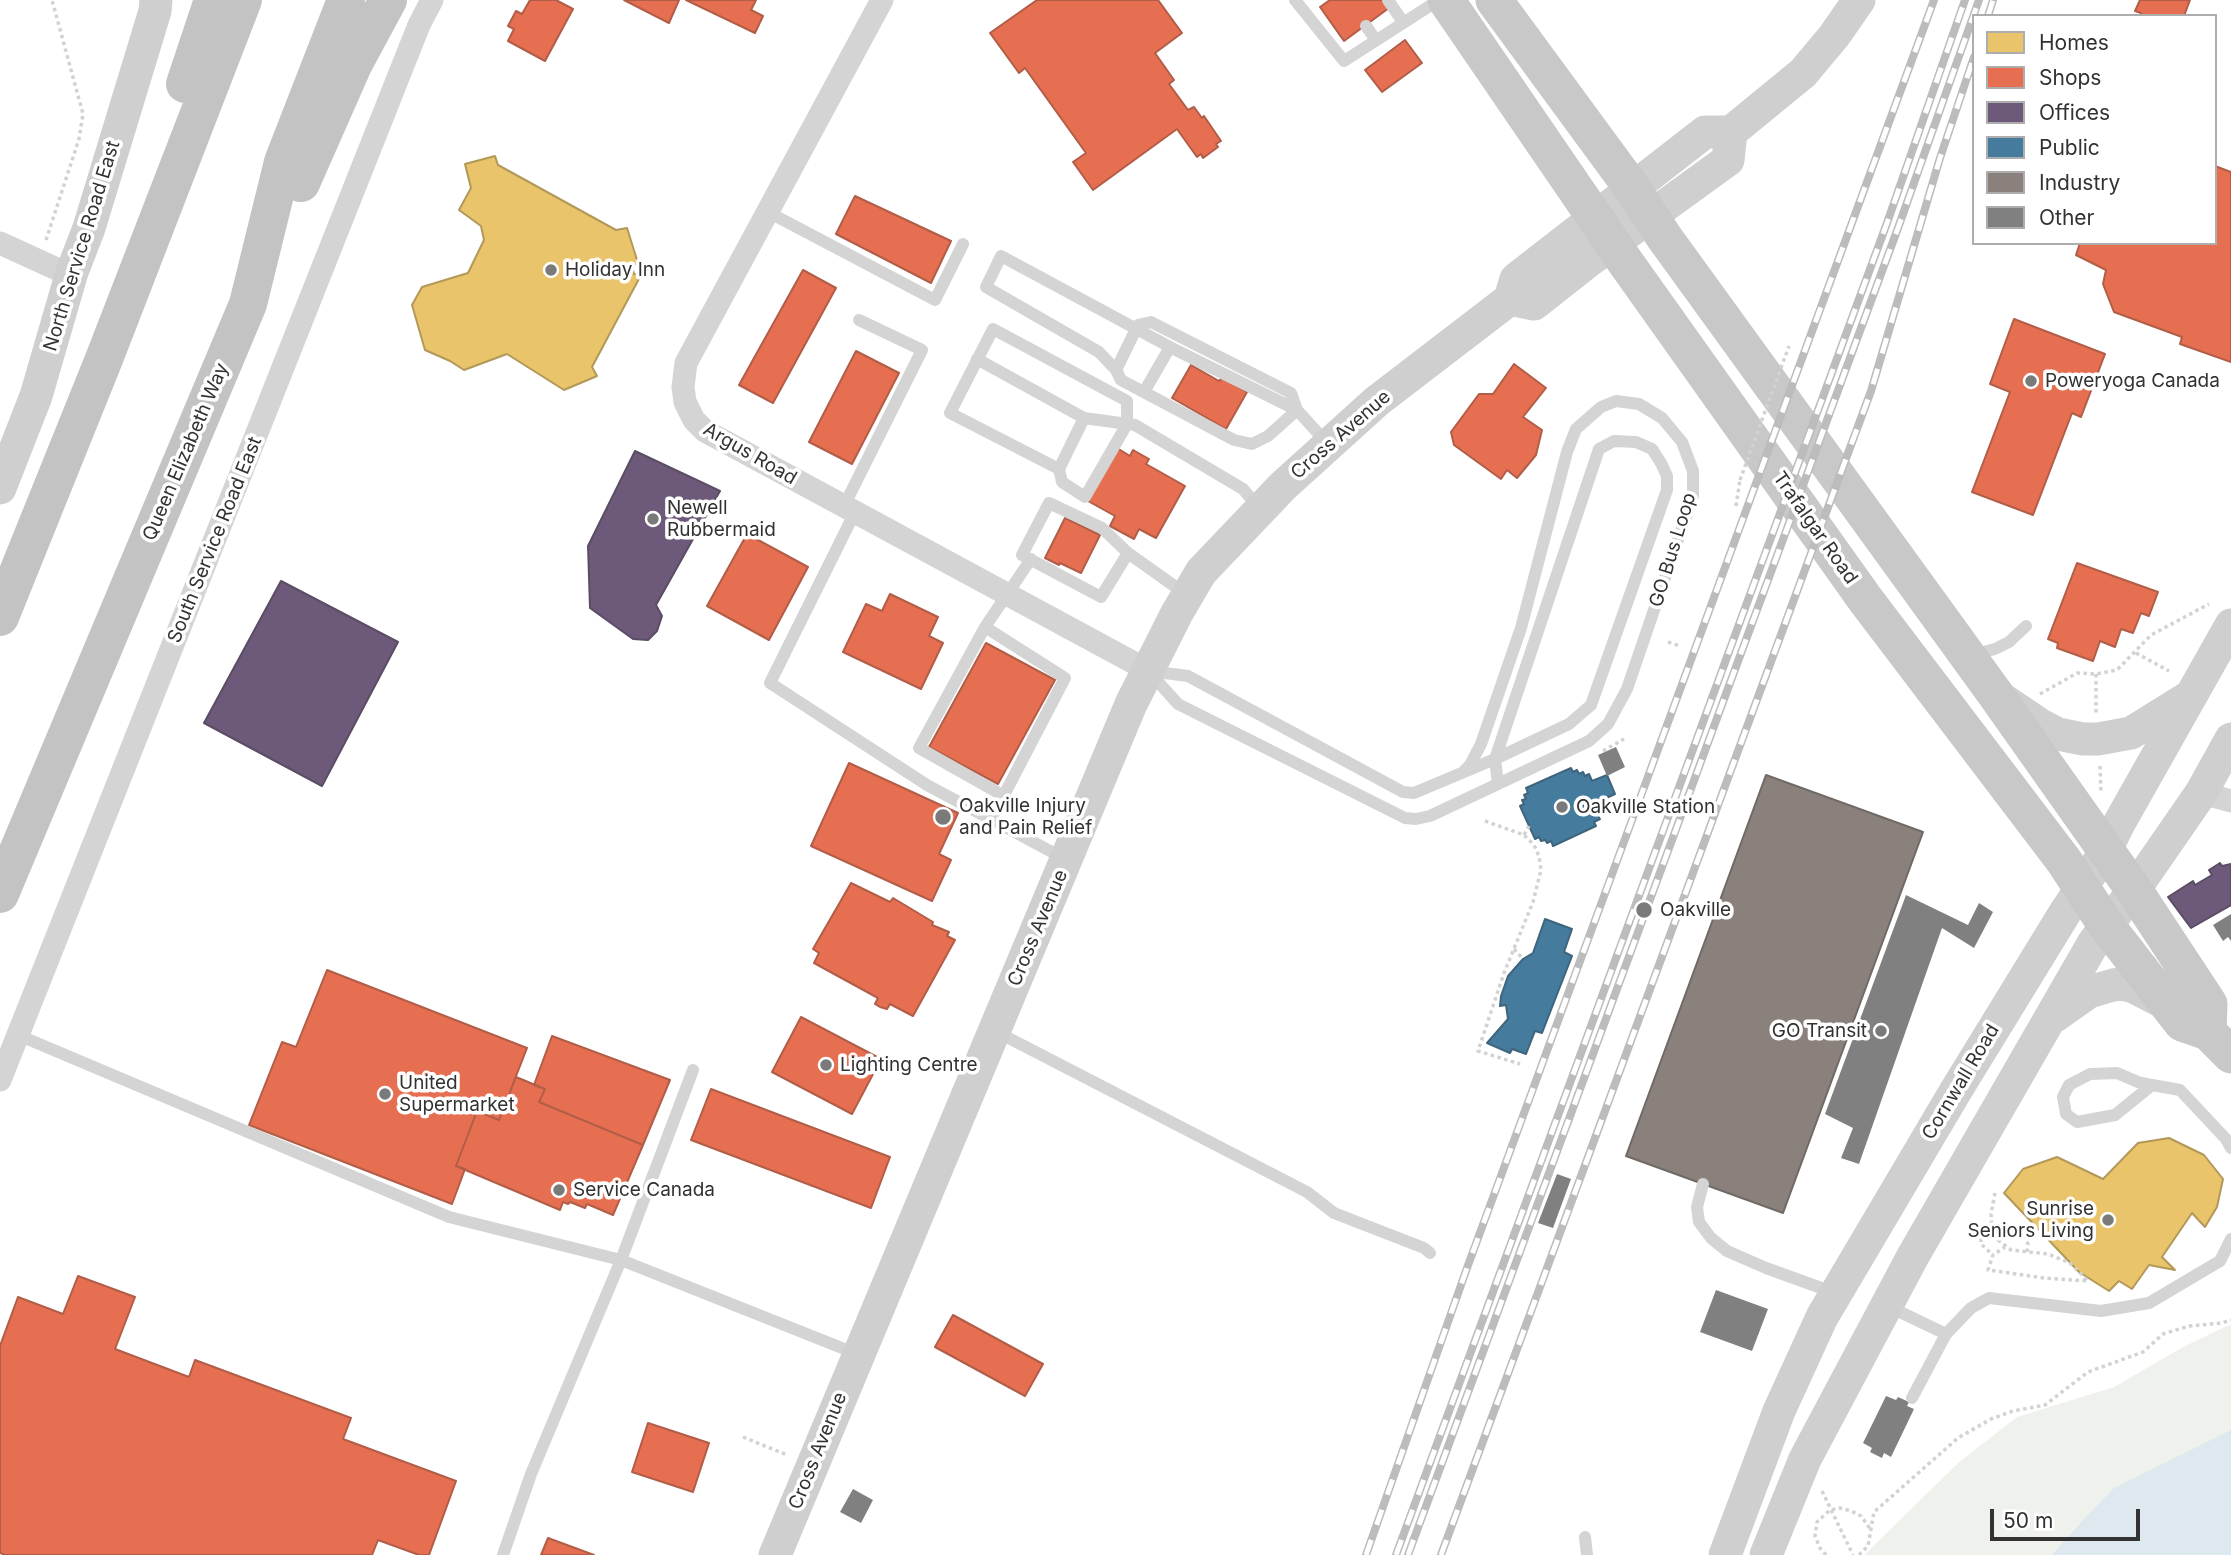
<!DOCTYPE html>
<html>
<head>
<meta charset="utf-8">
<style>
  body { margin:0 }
  #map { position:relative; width:2231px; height:1555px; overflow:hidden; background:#fff; font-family:Inter,sans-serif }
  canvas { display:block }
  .legend { position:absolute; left:1972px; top:14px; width:245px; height:231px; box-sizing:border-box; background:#fff; border:2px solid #adadad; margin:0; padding:9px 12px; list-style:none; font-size:21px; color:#323232 }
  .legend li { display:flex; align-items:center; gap:14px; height:35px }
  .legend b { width:35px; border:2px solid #adadad }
  .scale { position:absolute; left:1990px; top:1509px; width:150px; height:32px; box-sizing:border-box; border:4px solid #323232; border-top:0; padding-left:9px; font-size:21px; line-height:24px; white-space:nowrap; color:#323232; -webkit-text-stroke:5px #fff; paint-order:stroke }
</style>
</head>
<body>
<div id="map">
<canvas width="2231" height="1555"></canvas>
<ul class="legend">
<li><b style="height:19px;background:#e9c46a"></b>Homes</li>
<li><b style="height:19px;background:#e76f51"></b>Shops</li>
<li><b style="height:19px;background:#6d597a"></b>Offices</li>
<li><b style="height:19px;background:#457b9d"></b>Public</li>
<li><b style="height:19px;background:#8a817c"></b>Industry</li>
<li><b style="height:19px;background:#808080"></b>Other</li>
</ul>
<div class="scale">50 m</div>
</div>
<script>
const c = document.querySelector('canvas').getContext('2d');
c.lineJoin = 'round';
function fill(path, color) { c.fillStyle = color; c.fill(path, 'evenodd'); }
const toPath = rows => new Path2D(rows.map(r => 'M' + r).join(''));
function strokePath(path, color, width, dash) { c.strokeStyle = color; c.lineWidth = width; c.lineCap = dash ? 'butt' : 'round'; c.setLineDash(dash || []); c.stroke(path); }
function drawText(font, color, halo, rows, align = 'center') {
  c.font = font + ' Inter,sans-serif'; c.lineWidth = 7; c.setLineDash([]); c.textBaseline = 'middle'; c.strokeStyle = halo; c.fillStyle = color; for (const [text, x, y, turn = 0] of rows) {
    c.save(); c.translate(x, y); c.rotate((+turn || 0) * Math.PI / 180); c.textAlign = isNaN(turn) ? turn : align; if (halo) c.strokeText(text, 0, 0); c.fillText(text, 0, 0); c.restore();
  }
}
const green = toPath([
  [2231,1324,2231,1555,1864,1555,1958,1463,2017,1417,2114,1387,2183,1347]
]);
const water = toPath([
  [2231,1430,2231,1555,2052,1555,2085,1518,2114,1488]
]);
const homes = toPath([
  [495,156,498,165,616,230,627,228,638,263,632,266,634,274,641,275,592,367,597,376,564,390,507,354,464,370,450,361,425,350,412,305,422,287,468,273,484,240,481,226,459,210,471,188,465,164,495,156],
  [2169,1138,2204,1155,2223,1179,2217,1207,2205,1227,2192,1213,2162,1257,2175,1270,2149,1265,2132,1289,2119,1281,2109,1291,2079,1272,2004,1193,2023,1169,2057,1157,2103,1179,2138,1143,2169,1138]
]);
const shops = toPath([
  [530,0,556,0,573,9,545,61,508,41,514,29,508,26,516,11,522,14,530,0],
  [624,0,679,0,669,23,624,0],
  [686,0,756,0,751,10,763,16,755,33,686,0],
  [1037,0,1158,0,1182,33,1155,53,1174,80,1169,84,1188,110,1194,107,1202,118,1204,116,1221,141,1216,144,1218,147,1203,158,1201,154,1197,157,1177,129,1093,190,1073,162,1086,153,1025,68,1019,73,990,33,1037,0],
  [1330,0,1383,0,1389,8,1344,41,1320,7,1330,0],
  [2140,0,2190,0,2184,16,2140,16,2141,13,2135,11,2140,0],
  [1405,40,1422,63,1382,92,1365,70,1405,40],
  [2215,166,2231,172,2231,362,2180,344,2182,337,2114,312,2103,284,2106,270,2076,255,2080,243,2215,243,2215,166],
  [855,196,951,241,931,283,836,234,855,196],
  [803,270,836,288,773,403,739,385,803,270],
  [2014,319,2105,354,2081,417,2072,413,2033,515,1972,492,2010,392,1990,384,2014,319],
  [856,351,899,373,852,464,809,442,856,351],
  [1514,364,1546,388,1523,417,1542,430,1536,455,1517,478,1507,470,1501,479,1454,445,1451,432,1479,394,1493,394,1514,364],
  [1191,365,1219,381,1222,378,1247,392,1226,429,1172,398,1191,365],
  [1117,448,1130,456,1133,450,1149,459,1146,464,1185,486,1156,538,1139,529,1134,539,1110,526,1115,516,1088,501,1117,448],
  [1065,518,1100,535,1081,573,1060,563,1059,565,1045,558,1065,518],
  [747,534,808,567,769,640,707,606,747,534],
  [2077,563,2158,592,2149,616,2141,613,2133,633,2121,629,2115,647,2100,641,2093,661,2057,648,2058,643,2048,639,2077,563],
  [890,594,938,617,929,636,943,643,921,689,843,652,866,604,882,611,890,594],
  [986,643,1055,680,998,784,929,747,986,643],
  [849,763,958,813,939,854,951,860,932,901,811,846,849,763],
  [851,883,890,902,893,898,933,922,932,925,949,932,947,936,955,940,913,1016,890,1004,887,1009,880,1007,875,1004,878,998,814,963,819,953,813,949,851,883],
  [327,970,527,1048,499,1120,477,1111,456,1166,465,1169,452,1204,249,1125,282,1042,296,1047,327,970],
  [801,1017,881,1059,852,1114,772,1072,801,1017],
  [552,1036,670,1080,643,1145,539,1102,545,1089,534,1085,552,1036],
  [516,1077,545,1089,539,1102,643,1145,613,1215,587,1204,585,1208,570,1202,568,1204,563,1202,560,1210,456,1166,477,1111,499,1120,516,1077],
  [711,1089,890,1157,871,1208,691,1140,711,1089],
  [78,1276,135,1297,115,1349,189,1377,195,1360,351,1418,343,1439,456,1481,429,1555,419,1555,378,1540,372,1555,5,1555,0,1553,0,1346,18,1297,63,1314,78,1276],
  [953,1315,1043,1364,1025,1396,935,1347,953,1315],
  [648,1423,709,1443,693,1492,632,1472,648,1423],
  [548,1538,594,1555,541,1555,548,1538]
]);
const offices = toPath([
  [635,451,720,491,656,605,662,616,657,631,648,640,633,639,590,608,588,546,635,451],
  [281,581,398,642,322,786,204,723,281,581],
  [2220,863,2222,866,2231,864,2231,905,2191,928,2168,897,2193,881,2195,885,2212,875,2209,870,2220,863]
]);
const public = toPath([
  [1571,768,1573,772,1577,770,1579,774,1583,772,1585,776,1589,774,1592,781,1607,775,1615,794,1602,800,1605,807,1601,809,1603,814,1598,816,1600,819,1594,822,1596,826,1553,846,1551,841,1547,843,1545,840,1541,841,1539,837,1535,839,1520,806,1524,804,1522,800,1526,799,1524,795,1528,793,1526,788,1571,768],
  [1545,919,1572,929,1564,952,1572,956,1542,1033,1535,1031,1526,1054,1512,1049,1510,1053,1487,1043,1508,1019,1506,1005,1500,1006,1501,996,1508,976,1523,959,1533,953,1545,919]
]);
const industry = toPath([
  [1766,775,1923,832,1783,1213,1626,1156,1766,775]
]);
const building = toPath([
  [1616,747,1625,767,1607,776,1598,755],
  [1906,895,1968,925,1979,903,1993,912,1974,948,1942,928,1859,1164,1841,1158,1853,1128,1825,1114],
  [2231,914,2231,941,2228,937,2223,941,2213,925],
  [1557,1174,1571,1179,1553,1228,1538,1223],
  [1716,1290,1768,1309,1752,1351,1700,1332],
  [1886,1396,1896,1400,1898,1397,1909,1402,1907,1406,1914,1409,1891,1457,1884,1453,1882,1458,1870,1452,1872,1448,1863,1443],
  [853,1489,873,1500,861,1523,840,1512]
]);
const path = toPath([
  [46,240,79,139,83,114,52,0],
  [1736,506,1740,480],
  [1668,642,1680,646],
  [2136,653,2169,671],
  [2096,674,2096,714],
  [2040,694,2077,673,2096,674,2117,670,2151,635,2209,604],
  [1603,751,1624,739],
  [2100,766,2101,793],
  [1485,821,1524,835,1534,845,1539,856,1541,870,1533,902,1504,973,1478,1051,1520,1064],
  [1524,835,1529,826],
  [1514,949,1523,959],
  [1995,1193,1991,1214,1992,1230,1998,1240,2011,1250,2048,1254,2070,1263,2088,1281,2044,1278,1988,1270,1993,1255,2005,1247],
  [1992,1230,1981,1238,1981,1244,1993,1255],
  [2027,1252,2028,1244,2023,1233,2028,1225],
  [743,1437,787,1455],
  [1822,1491,1853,1555],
  [1826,1555,1820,1548,1815,1536,1817,1522,1830,1510,1840,1508,1851,1511,1861,1516,1871,1530],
  [1859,1555,1868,1546,1874,1512,1958,1438,1991,1419,2013,1411,2045,1405,2088,1372,2143,1352,2163,1334,2189,1326,2222,1323,2231,1320]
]);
const lane = toPath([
  [1295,0,1344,61,1439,0],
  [1388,0,1403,22],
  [1366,26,1376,40],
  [768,212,935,300,963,244],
  [1151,322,1291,393,1297,410,1268,436,1252,444,1234,440,1121,380,1116,370,1138,325,1151,322],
  [977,359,1084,418,1135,425,1243,489,1260,509],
  [1116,370,1099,352,986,287,1001,256,1170,347],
  [1144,392,1170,347,1297,410,1327,443],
  [1059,469,1062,482,1085,497,1127,424,1127,401,993,329,950,413,1059,469,1084,418],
  [844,506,922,350,859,320],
  [855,512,770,683,927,785,1065,859],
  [1128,553,1101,597,1022,555,1049,503,1102,528,1128,553,1187,595],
  [985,627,1065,678,991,820],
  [1972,655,1995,649,2009,642,2026,626],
  [1149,671,1188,676,1403,792,1414,793,1495,759,1569,724,1591,705,1667,490,1667,476,1661,463,1652,449,1636,442,1614,441,1599,449,1495,759,1498,784],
  [1150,673,1178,704,1405,818,1416,819,1430,816,1589,741,1608,724,1627,689,1693,496,1693,471,1682,442,1662,418,1639,404,1616,401,1601,407,1576,429,1567,452,1521,628,1481,744,1470,765,1464,771],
  [1004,796,919,748,985,627,1031,559],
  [995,1031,1307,1192,1334,1213,1424,1248,1430,1253],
  [18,1035,449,1217,621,1260,857,1354],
  [2152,1085,2115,1115,2077,1122,2066,1114,2063,1097,2069,1085,2090,1074,2117,1073,2138,1082,2152,1085,2180,1090,2226,1139,2231,1148],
  [1703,1184,1697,1207,1699,1222,1711,1238,1727,1251,1766,1268,1835,1293],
  [1885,1310,1898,1311,1946,1334],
  [1912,1398,1946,1334,1971,1308,1989,1298,2101,1311,2149,1303,2220,1261,2231,1239],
  [1585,1537,1587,1555],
  [503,1555,531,1474,621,1260,693,1070]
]);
const street = toPath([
  [882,0,686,363,683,387,685,402,694,420,705,431,720,439,1149,671],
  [0,243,59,270,72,272],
  [2201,793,2231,801],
  [0,1080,419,25,432,0]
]);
const secondary = toPath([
  [1510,299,1534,304,1586,263,1728,160,1731,132],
  [0,488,36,396,72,272,89,228,155,11,156,0],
  [2002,699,2039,724,2058,734,2083,739,2098,739,2131,733,2189,697],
  [2055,1016,2089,992,2113,985,2122,984,2134,987,2165,1003],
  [775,1555,1131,704,1177,613,1201,572,1283,486,1377,401,1510,299,1516,279,1705,132,1731,132,1803,73,1834,36,1859,0],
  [1725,1555,1779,1411,1822,1317,1955,1092,2066,911,2105,852,2117,827,2231,625],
  [1766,1555,1805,1459,1913,1256,2094,942,2134,890,2201,793,2231,739]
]);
const primary = toPath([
  [1446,0,1626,263,1865,599,2064,861,2106,925,2182,1023,2208,1032,2231,1055],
  [1494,0,1632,188,1664,237,1996,695,2134,890,2209,1004,2208,1032]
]);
const highway = toPath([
  [185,84,213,0],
  [301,183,353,65,388,0],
  [0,617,104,359,243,0],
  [0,894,248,304,283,162,346,0]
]);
const rail = toPath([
  [1988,16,1993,0],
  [1366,1555,1467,1268,1934,0],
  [1396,1555,1887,223,1965,0],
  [1408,1555,1898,228,1979,0],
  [1441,1555,1871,391,1940,158,1974,57]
]);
const pathBridge = toPath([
  [1740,480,1789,346]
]);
const markers = [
  [551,270,7,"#7a7a7a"],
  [2031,381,7,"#7a7a7a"],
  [653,519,7,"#7a7a7a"],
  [1562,807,7,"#7a7a7a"],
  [943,817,9,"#7a7a7a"],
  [1644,910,9,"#7a7a7a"],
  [1881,1031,7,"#7a7a7a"],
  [826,1065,7,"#7a7a7a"],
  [385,1094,7,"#7a7a7a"],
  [559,1190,7,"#7a7a7a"],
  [2108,1220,7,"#7a7a7a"]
];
const streetNames = [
  ["North Service Road East",82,246,-73],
  ["Cross Avenue",1341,435,-41],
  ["Queen Elizabeth Way",186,452,-67],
  ["Argus Road",750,454,30],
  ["Trafalgar Road",1815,528,55],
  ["South Service Road East",215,540,-68],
  ["GO Bus Loop",1673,550,-73],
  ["Cross Avenue",1038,928,-67],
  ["Cornwall Road",1961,1082,-59],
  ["Cross Avenue",818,1451,-68]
];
const poiNames = [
  ["Holiday Inn",565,270],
  ["Poweryoga Canada",2045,381],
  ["Newell",667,508],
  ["Rubbermaid",667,530],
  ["Oakville Injury",959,806],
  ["and Pain Relief",959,828],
  ["Oakville Station",1576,807],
  ["Oakville",1660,910],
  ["GO Transit",1867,1031,"right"],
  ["Lighting Centre",840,1065],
  ["United",399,1083],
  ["Supermarket",399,1105],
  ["Service Canada",573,1190],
  ["Sunrise",2094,1209,"right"],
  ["Seniors Living",2094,1231,"right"]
];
fill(green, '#eff2ec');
fill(water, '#dde9ef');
fill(homes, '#e9c46a');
strokePath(homes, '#b29859', 2);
fill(shops, '#e76f51');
strokePath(shops, '#b15d48', 2);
fill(offices, '#6d597a');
strokePath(offices, '#5b4d64', 2);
fill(public, '#457b9d');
strokePath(public, '#3f657d', 2);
fill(industry, '#8a817c');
strokePath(industry, '#706966', 2);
fill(building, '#808080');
strokePath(path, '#d2d2d2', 3.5, [3.5, 3.5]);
strokePath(lane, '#d4d4d4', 12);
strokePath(street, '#d4d4d4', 23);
strokePath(secondary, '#cfcfcf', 33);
strokePath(primary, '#c8c8c8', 37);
strokePath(highway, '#c3c3c3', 38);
strokePath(rail, '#bcbcbc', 8);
strokePath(rail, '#fff', 5, [16]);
strokePath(pathBridge, '#d2d2d2', 3.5, [3.5, 3.5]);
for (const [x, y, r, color] of markers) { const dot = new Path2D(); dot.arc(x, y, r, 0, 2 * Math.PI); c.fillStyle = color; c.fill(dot); strokePath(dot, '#fff', 2.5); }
drawText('19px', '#323232', '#fff', streetNames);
drawText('19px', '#323232', '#fff', poiNames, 'left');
</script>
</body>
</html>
